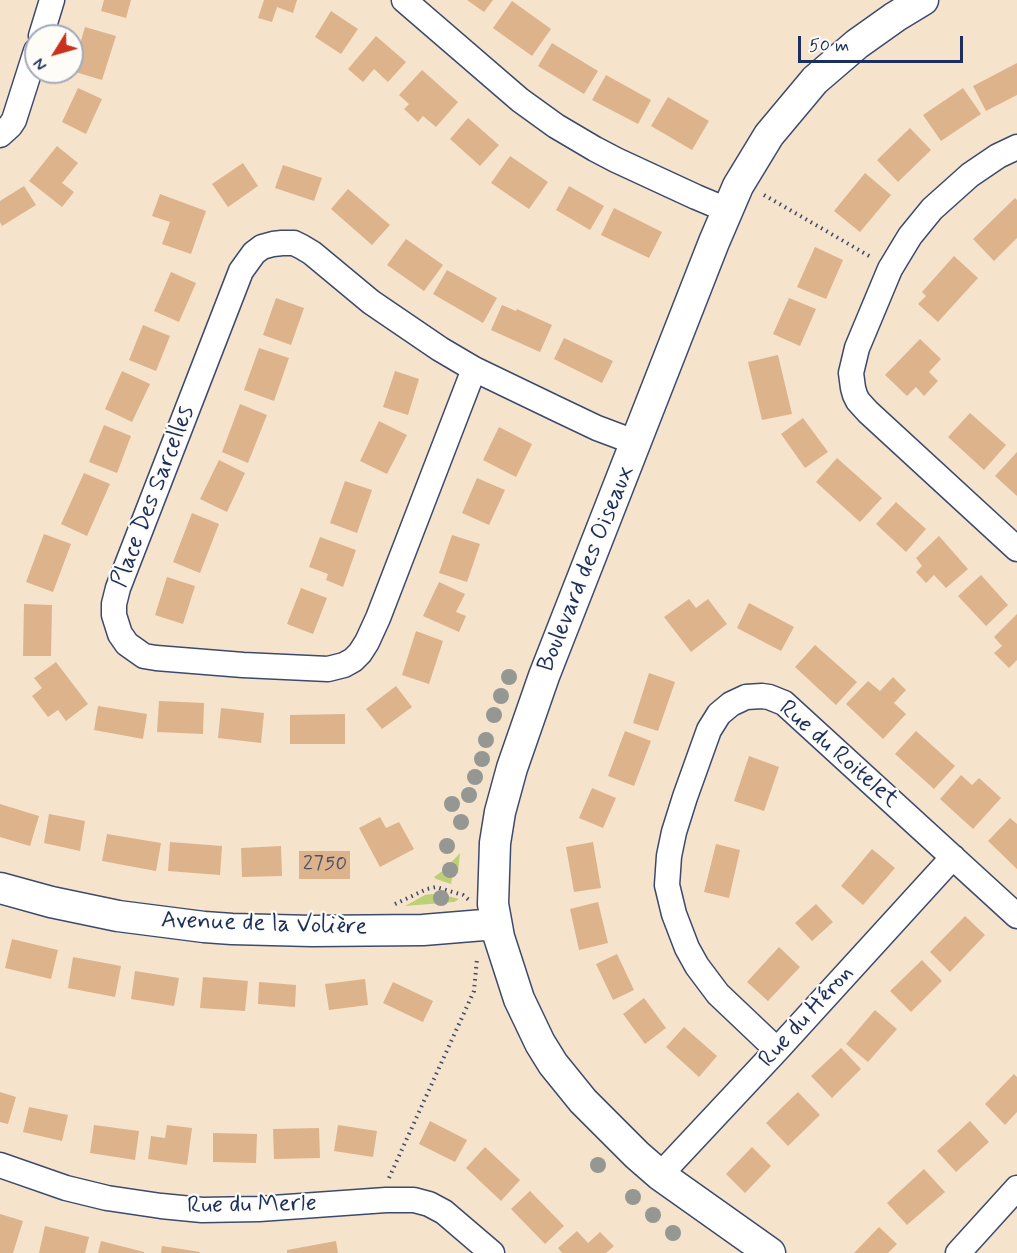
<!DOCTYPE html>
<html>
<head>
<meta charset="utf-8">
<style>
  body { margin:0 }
  #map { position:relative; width:1017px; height:1253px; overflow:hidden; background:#f6e3cb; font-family:Mynerve,sans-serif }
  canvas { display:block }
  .north { position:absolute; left:24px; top:24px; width:60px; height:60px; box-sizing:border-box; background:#fdfcf7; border:2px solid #a3aaba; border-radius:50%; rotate:233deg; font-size:16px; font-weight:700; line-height:24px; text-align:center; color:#1b2f5e }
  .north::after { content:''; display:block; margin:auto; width:21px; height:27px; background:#c8321e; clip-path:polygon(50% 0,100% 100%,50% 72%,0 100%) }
  .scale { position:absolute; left:798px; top:36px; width:165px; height:27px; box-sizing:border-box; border:3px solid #1b2f5e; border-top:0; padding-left:8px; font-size:18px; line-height:21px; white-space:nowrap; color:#1b2f5e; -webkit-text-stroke:4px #fdfcf7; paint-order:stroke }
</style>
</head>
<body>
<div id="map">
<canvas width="1017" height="1253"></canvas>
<div class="north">N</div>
<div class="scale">50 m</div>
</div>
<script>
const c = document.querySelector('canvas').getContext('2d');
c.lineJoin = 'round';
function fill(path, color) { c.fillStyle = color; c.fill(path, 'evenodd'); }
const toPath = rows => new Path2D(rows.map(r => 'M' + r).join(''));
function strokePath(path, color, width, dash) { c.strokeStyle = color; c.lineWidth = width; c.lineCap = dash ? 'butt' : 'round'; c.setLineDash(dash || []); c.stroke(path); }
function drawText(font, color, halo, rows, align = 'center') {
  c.font = font + ' Mynerve,sans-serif'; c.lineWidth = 4.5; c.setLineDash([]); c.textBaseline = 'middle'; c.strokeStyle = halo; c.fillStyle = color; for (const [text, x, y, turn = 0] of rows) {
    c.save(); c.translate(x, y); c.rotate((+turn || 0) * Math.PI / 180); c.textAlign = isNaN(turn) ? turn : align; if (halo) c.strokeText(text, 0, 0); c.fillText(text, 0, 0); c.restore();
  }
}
const green = toPath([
  [460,853,458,873,453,873,451,884,436,879,434,877,444,870],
  [432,894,448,896,459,899,454,902,405,906,425,895]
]);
const building = toPath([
  [104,0,131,0,126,18,101,11],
  [264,0,297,0,293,13,277,7,272,22,258,18],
  [467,0,493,0,484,12],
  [512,1,551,29,532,56,493,28],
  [331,11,358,29,341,54,315,37],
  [85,27,116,36,102,80,72,71],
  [376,36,406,62,388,82,374,69,363,82,348,69],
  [552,43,598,71,584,94,538,66],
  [1017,63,1017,95,986,111,973,86],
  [422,70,458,102,436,127,423,116,418,122,404,109,409,104,399,95],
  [606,75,651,100,638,124,592,100],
  [78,88,102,99,86,134,62,122],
  [963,88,981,114,941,141,923,115],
  [668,97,709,121,692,150,651,126],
  [468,118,499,145,480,166,450,139],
  [910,128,931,150,898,182,877,160],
  [57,146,78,163,62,183,74,192,62,207,29,181],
  [510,156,548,182,529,209,491,183],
  [243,163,258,186,228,207,212,184],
  [283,165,322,178,314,201,275,188],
  [865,173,891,195,860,232,834,211],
  [24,186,36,205,2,226,0,222,0,201],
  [569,186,604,206,590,230,556,210],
  [348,189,390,225,372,245,331,209],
  [160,194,206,211,191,254,162,244,170,222,152,216],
  [1015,198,1017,200,1017,238,994,261,973,239],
  [614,208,662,232,649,258,601,235],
  [406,239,443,265,424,291,387,265],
  [815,247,843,260,826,299,797,287],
  [954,256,978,278,938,322,918,304,926,296,922,292],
  [447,270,497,298,483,323,433,294],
  [171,272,196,283,179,322,154,311],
  [276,298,304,308,291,345,263,335],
  [789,298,816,309,800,346,773,334],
  [502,305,516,311,517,309,552,325,540,352,491,330],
  [143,325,170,336,156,371,129,360],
  [564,338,613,361,602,383,554,359],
  [920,339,941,359,929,372,938,381,924,396,916,387,907,396,885,375],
  [259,348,289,358,274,401,244,390],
  [778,355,792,414,762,420,748,362],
  [122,371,150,384,132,422,105,409],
  [395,371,419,379,408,415,383,407],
  [240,404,267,415,248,463,222,452],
  [970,413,1006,445,984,470,948,437],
  [803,418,828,452,805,468,781,434],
  [379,421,407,435,387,474,360,461],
  [104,425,131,436,117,473,89,462],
  [499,427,532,444,516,477,483,460],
  [1017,452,1017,496,995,476],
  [837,458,882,498,860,522,816,482],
  [219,460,245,473,227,512,200,499],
  [84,473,110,484,87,536,61,524],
  [477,478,505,490,489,525,462,513],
  [345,481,372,490,357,533,330,523],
  [896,502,926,529,906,552,876,524],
  [192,513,219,524,200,573,173,562],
  [44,534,71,544,53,592,26,582],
  [452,535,480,544,467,582,439,573],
  [939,536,968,569,946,588,934,575,926,583,916,572,922,566,916,558],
  [320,537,356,550,343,587,326,580,328,574,309,567],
  [981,575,1008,605,986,626,958,596],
  [167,577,195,586,183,624,155,615],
  [439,582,465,594,456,612,466,616,459,632,423,616],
  [301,588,327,598,313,634,287,624],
  [689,599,696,608,708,599,727,624,691,652,664,617],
  [749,603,794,627,781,651,737,628],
  [24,604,52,605,51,656,23,656],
  [1017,614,1017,660,1009,668,994,653,1002,646,994,637],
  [416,631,443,641,429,684,402,675],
  [815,645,857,682,836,705,795,667],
  [56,662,88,704,66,721,58,710,48,717,32,696,42,688,34,678],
  [649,673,675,682,658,731,633,723],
  [893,677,906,690,894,703,906,714,883,739,846,704,868,681,880,691],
  [396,686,412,707,382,729,366,709],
  [159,701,204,703,203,734,157,732],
  [98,706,147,714,143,739,94,730],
  [221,708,264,713,261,743,218,738],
  [345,714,345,744,290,744,290,715],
  [625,731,651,741,634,786,608,776],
  [916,731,955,766,934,789,895,754],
  [749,756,779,767,764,811,734,801],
  [961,775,972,785,979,778,1001,798,973,829,940,799],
  [592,788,616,798,603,828,579,818],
  [0,804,39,816,30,846,0,837],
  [49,814,85,821,80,851,44,843],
  [380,817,386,828,399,822,414,849,380,867,359,828],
  [1010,818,1017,824,1017,869,988,841],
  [107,834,161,843,156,871,102,861],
  [170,842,222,846,220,875,168,871],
  [593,842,601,888,574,892,566,847],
  [716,844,740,850,729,898,704,892],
  [281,846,282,876,242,877,241,848],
  [872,849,895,868,863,905,841,886],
  [299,851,350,851,350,879,299,879],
  [598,902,608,943,579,950,570,909],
  [816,904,833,922,812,941,795,923],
  [965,916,985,935,950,972,930,952],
  [12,939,58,950,51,979,5,968],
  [779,947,800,967,768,1001,747,982],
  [617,954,634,990,613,1000,596,964],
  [73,957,121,966,115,997,68,988],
  [922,960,942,981,911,1012,890,991],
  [135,971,179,978,174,1006,131,999],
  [203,977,248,981,245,1011,200,1008],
  [365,979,368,1005,329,1010,325,984],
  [259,982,296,985,295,1007,258,1004],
  [393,982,433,1001,423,1022,383,1003],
  [644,998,666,1028,645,1044,623,1014],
  [875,1010,897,1029,868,1062,846,1044],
  [684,1027,717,1056,699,1077,666,1047],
  [841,1048,861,1069,832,1098,811,1076],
  [1014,1074,1017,1077,1017,1112,1005,1125,985,1104],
  [0,1092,16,1097,8,1124,0,1122],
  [798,1092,820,1115,788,1146,766,1123],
  [29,1107,68,1115,62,1141,23,1132],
  [430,1121,467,1140,455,1162,419,1144],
  [970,1121,989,1142,956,1172,937,1151],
  [94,1125,139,1131,135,1160,90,1153],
  [167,1125,192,1128,187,1165,148,1159,151,1136,165,1138],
  [338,1125,377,1131,373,1157,334,1151],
  [319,1128,320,1158,274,1159,273,1129],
  [213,1133,257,1134,256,1163,213,1162],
  [485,1147,520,1180,501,1201,466,1168],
  [752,1147,771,1166,745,1193,726,1174],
  [924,1169,945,1192,907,1225,887,1203],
  [530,1191,564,1226,545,1244,511,1209],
  [0,1214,23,1221,13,1253,0,1253],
  [45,1226,89,1237,85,1253,39,1253],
  [879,1227,897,1244,888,1253,854,1253],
  [577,1231,588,1243,600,1232,614,1246,606,1253,562,1253,558,1248],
  [101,1241,144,1252,144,1253,98,1253],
  [336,1241,338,1253,287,1253,287,1250],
  [162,1246,200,1252,199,1253,161,1253]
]);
const path = toPath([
  [764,195,871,257],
  [395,904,427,889,436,887,463,895,469,900],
  [389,1178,474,991,477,959]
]);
const minor = toPath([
  [404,0,520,100,556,126,595,149,616,160,696,197,727,210],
  [41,36,52,0],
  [0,135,10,126,14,120,36,51],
  [1017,147,998,156,970,175,932,209,910,236,890,269,857,348,851,373,853,388,855,395,858,401,868,412,1017,549],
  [474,369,378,618,367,642,360,653,353,660,344,665,328,669,243,665,156,658,144,656,127,644,120,634,114,615,114,604,118,588,241,271,254,253,262,247,273,244,282,243,294,243,302,247,312,253,371,302,440,349,474,369,555,408,597,428,637,443],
  [777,1050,718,994,697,966,687,948,674,914,667,885,669,856,674,832,685,797,709,730,719,714,731,704,746,697,762,696,769,697,784,703,1017,916],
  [0,1165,66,1188,107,1198,161,1206,202,1210,259,1209,386,1200,414,1200,429,1204,444,1212,492,1253],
  [660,1175,777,1050,953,857],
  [958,1253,1017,1188]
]);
const tertiary = toPath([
  [0,888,51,902,118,916,204,927,232,929,312,931,423,930,496,924],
  [770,1253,660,1175,637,1155,583,1101,553,1064,540,1043,519,999,499,937,493,904,495,843,500,812,512,768,544,676,714,242,738,186,769,135,815,80,857,44,895,17,923,0]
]);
const trees = [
  [509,677],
  [501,696],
  [494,715],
  [486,740],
  [482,759],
  [475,777],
  [469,795],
  [452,804],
  [461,822],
  [447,846],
  [450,870],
  [441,898],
  [598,1165],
  [633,1197],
  [653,1215],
  [673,1233]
];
const numberNames = [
  ["2750",325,865]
];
const streetNames = [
  ["Place Des Sarcelles",154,497,-69],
  ["Boulevard des Oiseaux",587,569,-68],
  ["Rue du Roitelet",838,755,41],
  ["Avenue de la Volière",264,925,2],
  ["Rue du Héron",807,1017,-48],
  ["Rue du Merle",252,1206,-1]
];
fill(green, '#bcd175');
fill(building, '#ddb38c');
strokePath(minor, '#3c4a6e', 27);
strokePath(tertiary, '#3c4a6e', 33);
strokePath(path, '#3c4a6e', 4, [1.5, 4.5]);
strokePath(minor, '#fff', 24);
strokePath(tertiary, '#fff', 30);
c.fillStyle = '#949792';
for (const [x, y] of trees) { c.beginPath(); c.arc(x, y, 8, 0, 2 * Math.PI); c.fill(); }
drawText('21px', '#4c506a', null, numberNames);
drawText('24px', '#1b2f5e', '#fdfcf7', streetNames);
</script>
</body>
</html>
